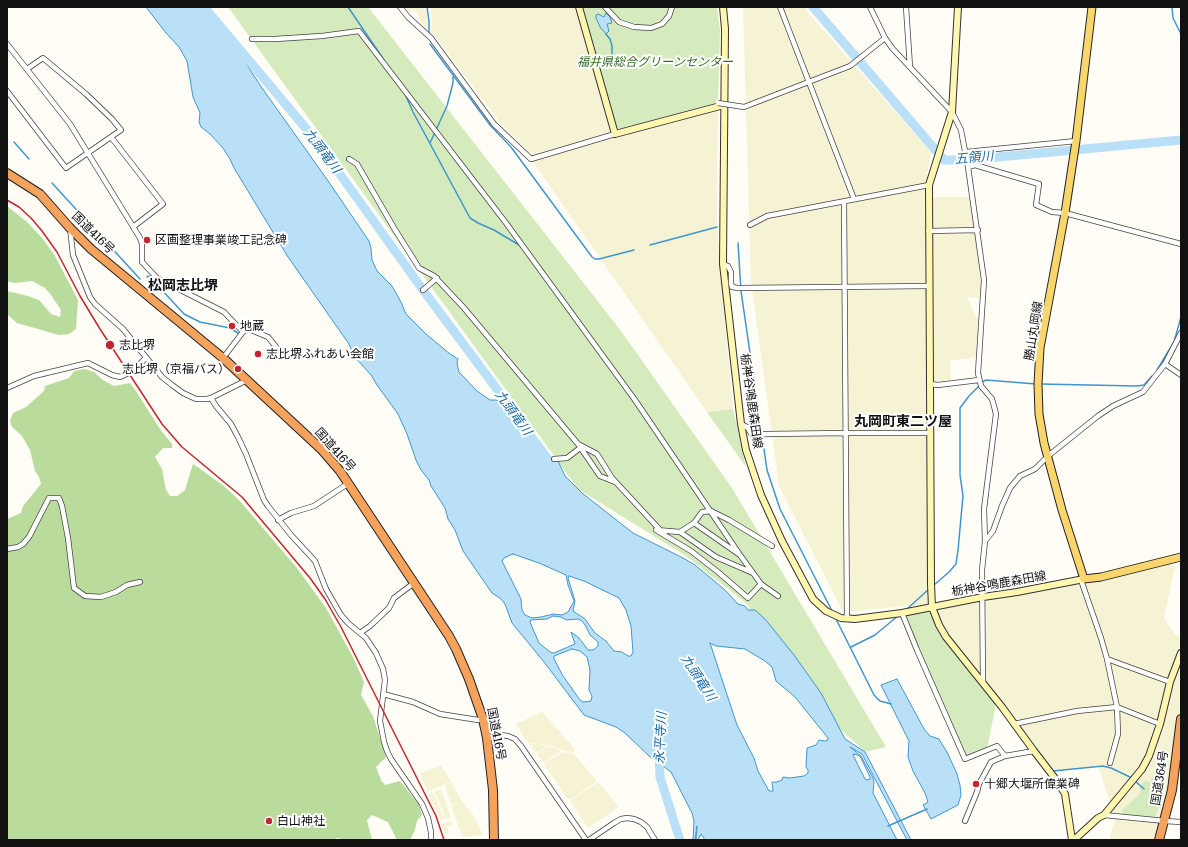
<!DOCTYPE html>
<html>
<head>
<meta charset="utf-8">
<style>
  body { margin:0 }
  #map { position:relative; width:1188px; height:847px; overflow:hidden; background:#fffdf5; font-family:Literata,serif }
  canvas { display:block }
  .frame { position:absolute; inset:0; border:8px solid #111; pointer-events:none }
</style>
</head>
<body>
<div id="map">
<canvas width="1188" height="847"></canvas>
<div class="frame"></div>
</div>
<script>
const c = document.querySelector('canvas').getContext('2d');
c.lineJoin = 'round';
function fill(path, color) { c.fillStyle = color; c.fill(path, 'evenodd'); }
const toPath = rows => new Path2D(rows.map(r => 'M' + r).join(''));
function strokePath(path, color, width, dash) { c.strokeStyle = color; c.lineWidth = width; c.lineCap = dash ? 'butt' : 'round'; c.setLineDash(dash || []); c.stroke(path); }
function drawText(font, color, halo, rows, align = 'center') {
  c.font = font + ' Literata,"Noto Sans JP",serif'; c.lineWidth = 4; c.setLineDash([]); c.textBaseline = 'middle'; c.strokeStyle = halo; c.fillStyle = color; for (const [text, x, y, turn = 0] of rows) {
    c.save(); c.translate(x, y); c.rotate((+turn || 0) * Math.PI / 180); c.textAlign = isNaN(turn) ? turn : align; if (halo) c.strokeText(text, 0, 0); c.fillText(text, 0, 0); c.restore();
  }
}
const farmland = toPath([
  [403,7,425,7,428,18,427,32,414,9,408,13],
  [431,7,576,7,611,135,718,103,717,227,733,409,707,412,531,159,598,138,533,155,501,124,432,32],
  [743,7,803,7,931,152,925,189,930,433,928,604,843,612,779,486,751,282],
  [932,197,970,197,981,286,979,298,967,297,978,320,977,357,950,361,951,380,932,382],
  [1165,561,1175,567,1164,618,1175,634,1181,638,1181,700,1165,821,1156,840,1109,840,1115,819,1098,766,1052,771,955,648,933,607],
  [542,712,575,749,574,753,562,750,548,745,528,743,516,724],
  [529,744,538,744,548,746,536,753],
  [549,746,561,751,544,763,538,756,538,753],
  [562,752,574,754,597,781,570,800,569,798,567,798,544,764],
  [441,766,451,781,428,792,420,773],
  [451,782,462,801,451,804,445,785],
  [598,782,619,807,588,828,570,801],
  [441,789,451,818,446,819,435,792],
  [434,793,444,820,441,821,429,795],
  [462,801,472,813,483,835,462,837,451,805],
  [451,821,453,825,447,827,449,832,445,834,442,824]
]);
const green = toPath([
  [228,7,368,7,621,331,732,488,886,747,865,752,839,728,746,603,686,556,578,489],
  [583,7,717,7,720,31,718,99,715,103,677,114,620,129,615,126],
  [733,409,746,467,707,412],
  [932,607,939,625,995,699,995,709,987,749,965,759,902,613],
  [1165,747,1164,774,1158,810,1154,820,1122,817,1123,809,1137,797,1141,791,1139,788,1144,781,1150,782]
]);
const forest = toPath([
  [7,206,27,222,43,239,55,256,78,300,76,329,69,334,59,335,17,323,7,314,7,291,28,296,39,300,51,314,60,317,61,310,51,295,45,288,32,281,14,283,7,281],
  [85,369,94,372,103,380,114,386,130,383,136,391,160,429,172,444,172,448,163,448,155,457,162,469,166,490,170,496,177,496,185,490,193,464,199,468,225,487,240,501,297,568,326,608,354,659,364,682,361,695,373,716,386,757,376,767,381,780,385,785,400,781,419,805,422,815,417,821,415,830,410,840,397,840,388,822,372,815,367,820,372,840,347,840,337,838,334,840,7,840,7,519,21,513,23,506,41,484,39,477,35,471,30,450,22,436,12,427,10,421,13,413,26,407,44,391,45,386,69,378,74,371]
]);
const water = toPath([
  [146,7,206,7,234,45,262,88,326,178,369,241,371,248,372,260,377,271,392,286,401,302,406,314,426,334,450,354,458,359,457,363,459,372,477,391,490,400,496,400,505,403,513,410,531,432,532,438,536,447,542,453,558,461,565,476,582,493,633,533,683,558,695,565,725,590,738,604,745,606,748,610,755,610,765,619,794,655,821,693,845,739,865,752,911,840,907,840,862,754,850,747,861,756,873,778,874,782,873,793,897,840,705,840,701,834,698,840,696,840,697,826,695,840,693,840,694,821,692,813,671,772,649,756,625,733,616,727,584,715,544,662,512,623,505,604,501,599,492,593,463,551,455,530,448,519,445,508,431,486,429,480,421,470,416,460,407,434,398,414,377,385,371,375,354,356,349,344,288,257,234,168,230,159,223,148,210,134,201,127,199,122,200,113,193,97,187,61,179,47,166,33,146,7],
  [513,554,539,563,566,575,568,585,574,601,568,612,562,615,553,614,541,617,532,618,525,615,522,610,521,599,502,561,504,558,513,554],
  [569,576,584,581,619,598,626,610,631,626,633,652,631,656,628,656,622,652,614,651,606,641,595,633,585,619,573,611,575,601,568,578,569,576],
  [553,616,561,617,566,620,578,619,582,621,585,625,590,635,598,642,598,646,593,650,588,650,579,638,571,632,575,644,554,653,550,652,539,643,530,622,531,620,547,619,553,616],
  [710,643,716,646,745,649,765,661,772,667,776,681,795,697,828,738,828,740,825,741,819,740,816,745,807,748,806,767,808,770,808,773,804,776,790,778,783,777,782,780,777,782,772,782,773,791,769,791,758,771,754,758,737,725,710,643],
  [572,649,580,651,587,657,590,670,589,690,592,696,591,701,583,702,580,700,563,676,554,659,554,656,572,649],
  [854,754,860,756,870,777,870,779,867,780,865,779,853,755,854,754],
  [606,13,610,17,612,23,607,24,609,31,606,34,600,27,596,18,596,15,598,14,604,17,606,13],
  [897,679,924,729,930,736,939,739,948,754,957,774,960,785,961,795,958,805,931,819,923,805,928,802,925,793,913,771,908,757,909,741,881,685,897,679]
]);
const stream = toPath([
  [348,7,384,60],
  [427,7,429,21,429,33],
  [1172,7,1173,18,1181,34],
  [606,34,610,39,612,46,612,58,615,62],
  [430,44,490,125,511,147,592,257,595,259,599,259,634,250],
  [404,92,413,112,470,218,478,223,494,230,519,245],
  [14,142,29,159],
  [430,143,447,106,453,83,453,77],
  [52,183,140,279],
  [738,243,741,291,767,470,780,509,832,611],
  [650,245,717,227],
  [147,277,149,276,184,314,200,322,230,328,238,333],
  [1157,370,1174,342,1181,317],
  [1040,384,1137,386,1144,385,1152,376],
  [934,585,949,572,956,564,958,550,963,496,960,475,960,408,969,396,984,381,986,380,1036,384],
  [907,609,929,589],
  [835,617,874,695,880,701,891,704],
  [851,647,875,635,899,615],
  [1053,771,1103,766,1111,768,1132,778],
  [1135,781,1144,789],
  [888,826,927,809]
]);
const river = toPath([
  [204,7,314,138,423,290,517,416],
  [813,7,944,160,966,160,1181,140],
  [524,427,551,463],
  [659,751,660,777,680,840]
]);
const street = toPath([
  [400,7,408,17,431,38,494,124,531,159,615,134],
  [605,7,619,22,634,27,651,28,662,24,669,16,672,7],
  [780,7,854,199],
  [870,7,885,38,892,48,952,112,961,130,968,167,984,280,978,373,981,386,992,399,994,406,996,414,984,509,985,541,982,570,983,682],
  [906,7,910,67],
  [252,39,275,39,322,36,359,31,506,223,635,400,740,555],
  [7,44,70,124,140,238,142,244,142,262,157,278,224,312,243,332],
  [7,91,66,168,121,130,112,119,86,94,43,58,27,69],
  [744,107,850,66,885,38],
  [111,137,163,204,133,227],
  [966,152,1076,141],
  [349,159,357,164,394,228,419,268,434,276,464,308,578,444],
  [968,167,975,165,1039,184,1036,205,1052,212,1065,213,1181,244],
  [844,201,847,619],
  [750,225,767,216,929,185],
  [70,228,73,255,90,297,95,304,123,329,162,377,172,385,183,393,196,399,207,399,211,398,216,406,231,424,238,437,246,454,264,500,268,506,291,535,315,561,326,589,341,615,349,624,366,638,376,653,383,669,385,680,380,721,384,742,387,751,391,759,422,804,428,818,431,832,431,840],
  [928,231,978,230],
  [723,264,728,266,731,272,731,283,732,287,738,288,929,286],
  [423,290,437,278],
  [223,358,246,328,268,337,281,353],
  [1165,364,1181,333],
  [930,384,938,385,979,380],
  [7,388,34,376,88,363,112,375,120,377,131,372,146,358],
  [211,398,247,380],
  [741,424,747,427,752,435,767,434,846,433,930,433],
  [554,459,567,458,580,448],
  [615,482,600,476,578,444,597,454,612,478,661,531],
  [278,520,291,513,314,506,349,483],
  [694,523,680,532,716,557,753,573],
  [680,532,656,530,691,551,718,572,748,598,761,584],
  [985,541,993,531,1002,506,1010,488,1020,476,1035,469,1048,456,1098,416,1113,406,1143,392,1165,364,1181,375],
  [772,546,729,520,711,511,702,512,694,523,740,555,761,584,778,596],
  [7,549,18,547,23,544,29,537,49,498,59,498,62,506,68,538,74,588,85,596,101,597,116,592,127,585,140,582],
  [1081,580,1101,638,1107,659,1170,682],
  [902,613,917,650,965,759,997,746,1005,756,1034,751],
  [360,633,370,626,389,608,394,598,414,583],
  [1107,659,1117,707,1118,734,1110,763],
  [383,694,413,702,440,714,478,720,483,719],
  [1014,724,1077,711,1117,707,1160,724],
  [487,738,501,735,508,736,515,739,521,746,586,840],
  [1104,815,1165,821,1181,822],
  [965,821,977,792,979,784,991,762,1005,756],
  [589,840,614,823,621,819,627,818,634,819,641,822,647,827,655,840]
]);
const secondary = toPath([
  [579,7,615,134,724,105],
  [723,7,725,29,723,264,741,424,746,450,761,495,782,541,813,599,826,611,841,618,855,619,902,613,983,597,1017,592,1084,579],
  [958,7,952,112,929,185,931,584,932,607,939,625,946,637,1002,707,1034,751,1057,781,1065,794,1072,840],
  [1074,840,1098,818,1104,815,1142,769,1149,756,1160,724,1170,682,1181,653]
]);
const primary = toPath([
  [1092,7,1076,141,1065,213,1040,348,1038,384,1039,414,1044,443,1062,510,1084,579,1101,577,1181,557]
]);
const highway = toPath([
  [7,173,40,194,70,228,91,249,223,358,321,449,340,471,449,636,456,649,469,679,483,719,487,738,493,790,494,840],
  [1159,840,1172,790,1181,719]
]);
const rail = toPath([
  [7,200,19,207,31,218,42,231,57,252,80,296,100,329,162,424,182,447,242,497,310,578,325,599,341,627,436,816,444,840]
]);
const streetBridge = toPath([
  [718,103,744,107]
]);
const markers = [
  [147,240,4,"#c4262e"],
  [232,326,4,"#c4262e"],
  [110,345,5,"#c4262e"],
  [258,354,4,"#c4262e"],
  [238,369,4,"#c4262e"],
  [976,784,4,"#c4262e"],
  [269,821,4,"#c4262e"]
];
const parkNames = [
  ["福井県総合グリーンセンター",655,62]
];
const streetNames = [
  ["国道416号",93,233,44],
  ["勝山丸岡線",1034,331,-81],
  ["栃神谷鳴鹿森田線",751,401,82],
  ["国道416号",335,450,48],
  ["栃神谷鳴鹿森田線",999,584,-10],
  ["国道416号",496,734,79],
  ["国道364号",1160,778,-81]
];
const poiNames = [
  ["区画整理事業竣工記念碑",155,240],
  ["地蔵",240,326],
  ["志比堺",119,345],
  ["志比堺ふれあい会館",266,354],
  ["志比堺（京福バス）",230,369,"right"],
  ["十郷大堰所偉業碑",984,784],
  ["白山神社",277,821]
];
const waterNames = [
  ["九頭竜川",322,151,53],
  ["五領川",974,158,-5],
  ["九頭竜川",513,413,54],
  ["九頭竜川",698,678,57],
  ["永平寺川",661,738,-87]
];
const quarterNames = [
  ["松岡志比堺",183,286],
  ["丸岡町東二ツ屋",903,422]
];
fill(farmland, '#f6f3d4');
fill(green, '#d5ebbd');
fill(forest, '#b9dc9c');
fill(water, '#b9e0f7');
strokePath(water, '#3f96cf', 1);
strokePath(stream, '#3f96cf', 1.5);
strokePath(river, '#b9e0f7', 9);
strokePath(street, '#444', 6);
strokePath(secondary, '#333', 8);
strokePath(primary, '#222', 9);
strokePath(highway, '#222', 10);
strokePath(street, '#fff', 4.5);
strokePath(secondary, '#fff6b0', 6);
strokePath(primary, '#f9d66b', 7);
strokePath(highway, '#f5a25d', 8);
strokePath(rail, '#c4262e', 1.5);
strokePath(streetBridge, '#444', 6, []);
strokePath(streetBridge, '#fff', 4.5);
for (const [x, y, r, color] of markers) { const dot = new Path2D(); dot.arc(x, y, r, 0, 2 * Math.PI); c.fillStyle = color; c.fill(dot); strokePath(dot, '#fff', 1.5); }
drawText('italic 12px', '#2f6b1f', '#fff', parkNames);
drawText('12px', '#111', '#fff', streetNames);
drawText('12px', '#111', '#fff', poiNames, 'left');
drawText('italic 13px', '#1768a6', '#fff', waterNames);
drawText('bold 14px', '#111', '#fff', quarterNames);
</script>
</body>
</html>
